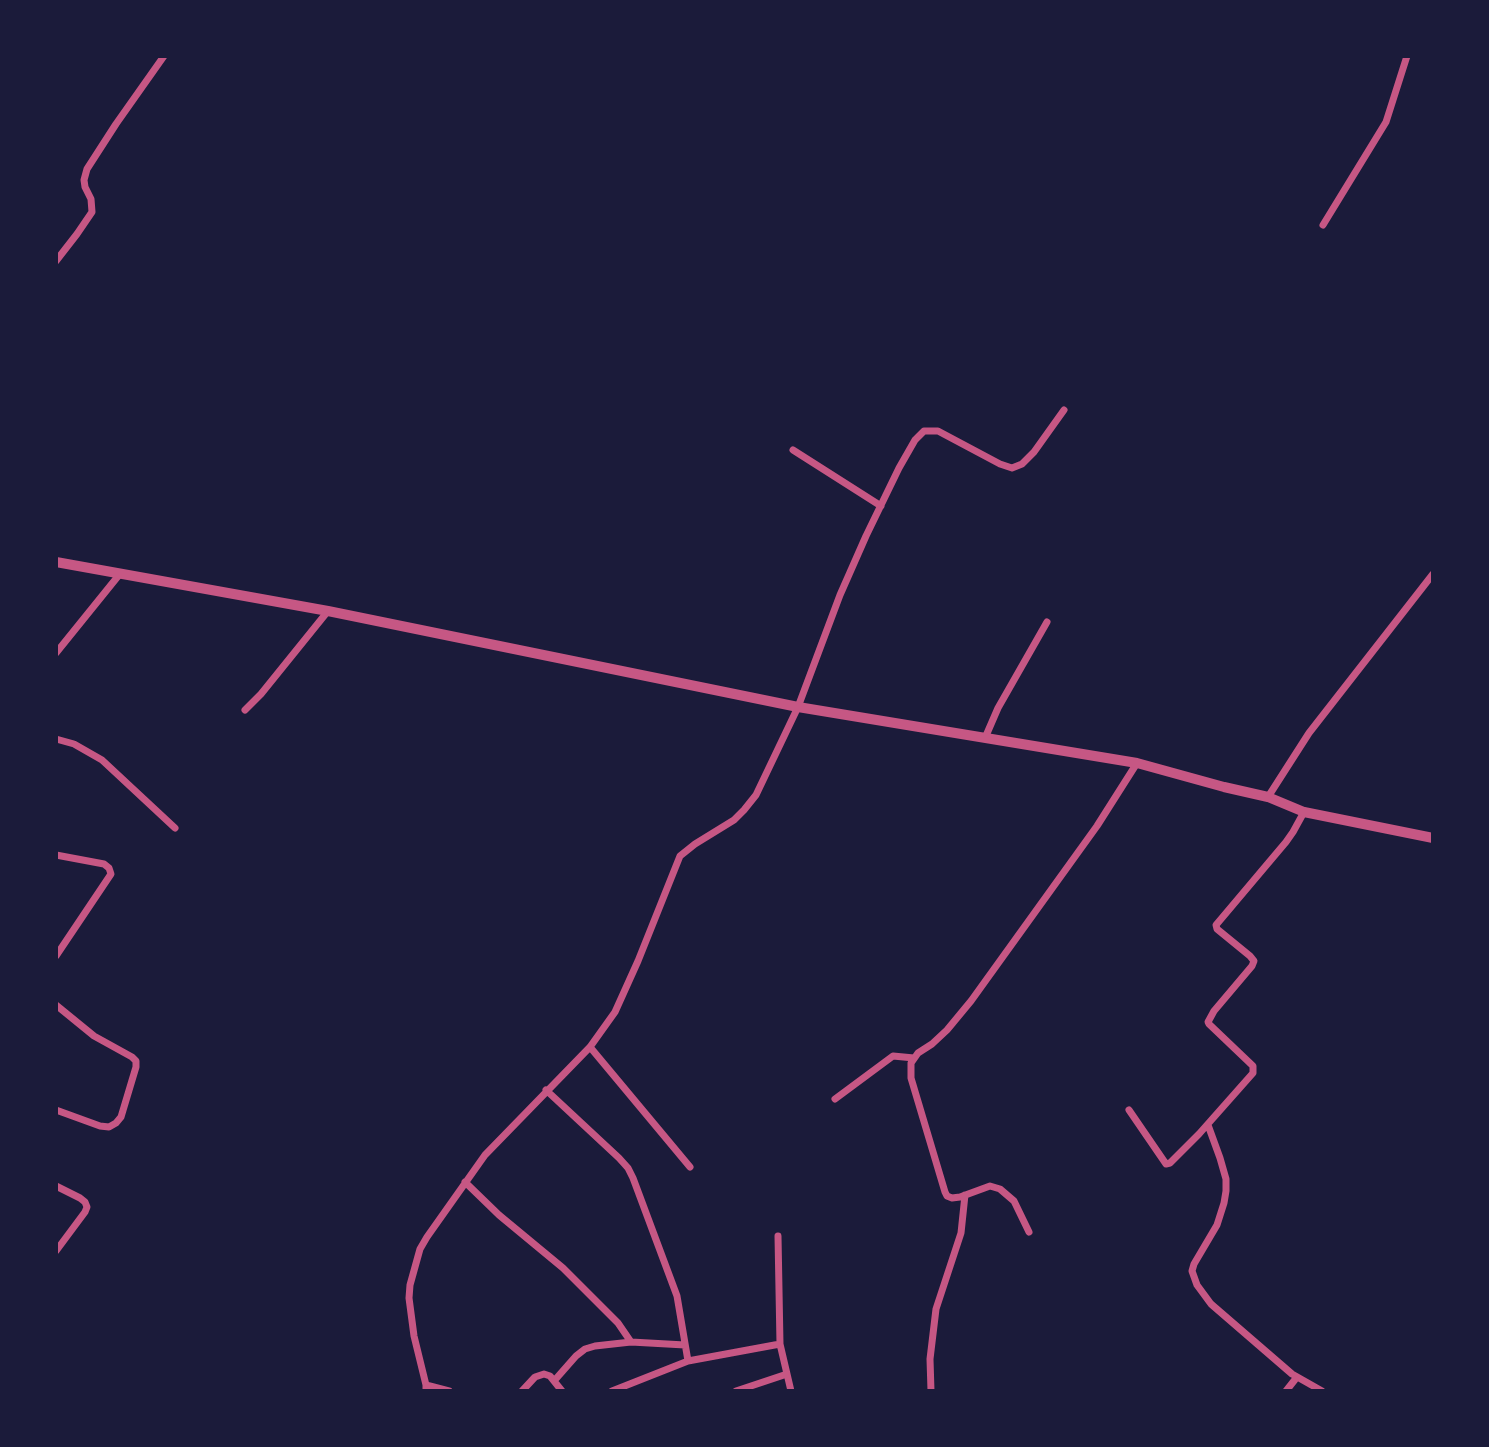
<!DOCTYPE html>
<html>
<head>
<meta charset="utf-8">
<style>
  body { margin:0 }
  #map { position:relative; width:1489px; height:1447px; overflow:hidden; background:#1b1b3a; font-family:Karla,sans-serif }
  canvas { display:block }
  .frame { position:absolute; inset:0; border:58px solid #1b1b3a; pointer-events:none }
</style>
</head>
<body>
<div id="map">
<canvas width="1489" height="1447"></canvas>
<div class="frame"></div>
</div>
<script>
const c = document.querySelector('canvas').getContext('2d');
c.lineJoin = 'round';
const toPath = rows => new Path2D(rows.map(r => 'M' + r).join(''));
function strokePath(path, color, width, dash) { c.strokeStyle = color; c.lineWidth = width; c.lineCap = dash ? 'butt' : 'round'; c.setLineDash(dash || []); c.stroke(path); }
const minor = toPath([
  [1323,225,1386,122,1407,56],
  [56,261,77,234,92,212,91,199,85,187,84,180,87,169,116,124,164,56],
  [793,450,881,506],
  [56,653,119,575],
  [245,710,261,694,328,611],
  [985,738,998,708,1047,622],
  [56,739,74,744,102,760,175,828],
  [1268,797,1309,733,1433,574],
  [56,855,104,864,109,868,111,874,56,956],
  [56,1005,94,1036,132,1057,136,1061,136,1067,121,1117,116,1123,109,1127,100,1126,56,1110],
  [590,1047,690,1167],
  [546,1090,619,1158,628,1168,633,1178,677,1296,688,1361],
  [835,1099,893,1056,914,1058],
  [1129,1110,1166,1164,1170,1163,1199,1134,1253,1073,1253,1066,1209,1024,1208,1022,1214,1011,1252,966,1254,961,1250,956,1217,929,1216,925,1286,842,1293,832,1304,812],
  [1208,1125,1220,1158,1226,1179,1226,1191,1224,1203,1217,1225,1194,1264,1192,1271,1197,1285,1211,1304,1292,1374,1322,1391],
  [465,1182,499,1215,563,1268,618,1323,631,1342],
  [56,1186,80,1198,85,1202,87,1207,85,1212,56,1251],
  [1029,1232,1014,1201,1000,1189,990,1186,960,1197,952,1198,947,1196,945,1192,911,1078,911,1063,918,1053,932,1044,947,1030,971,1001,1097,826,1137,763],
  [778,1236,780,1344,791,1391],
  [554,1381,576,1356,585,1349,595,1346,631,1342,685,1345],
  [426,1385,449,1391],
  [426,1391,426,1385,414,1336,409,1298,410,1285,420,1249,427,1237,485,1155,590,1047,615,1012,638,961,680,856,695,844,734,820,744,810,756,795,798,707,840,595,866,536,899,468,915,440,924,431,938,431,1000,464,1012,468,1022,464,1034,452,1064,410],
  [522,1391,535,1377,544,1374,550,1376,562,1391],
  [612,1391,688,1361,780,1344],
  [736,1391,787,1374],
  [931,1391,930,1359,936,1309,961,1233,965,1195],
  [1286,1391,1297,1377]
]);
const tertiary = toPath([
  [56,562,328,611,798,707,1137,763,1224,787,1268,797,1304,812,1433,838]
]);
strokePath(minor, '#c65784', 7);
strokePath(tertiary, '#c65784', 10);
</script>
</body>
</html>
